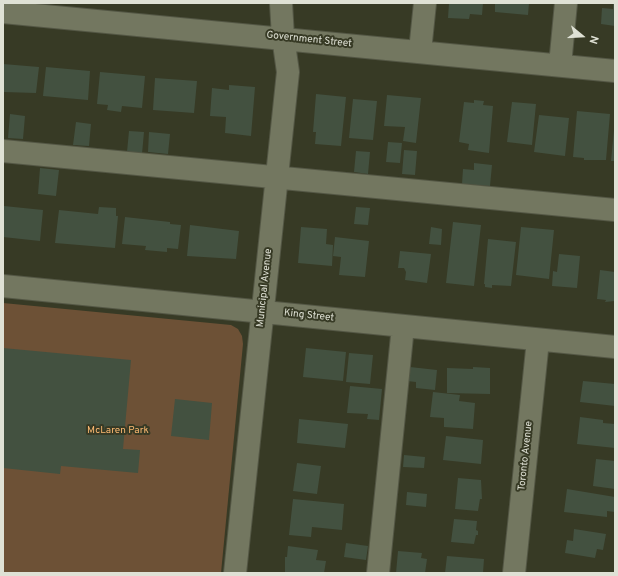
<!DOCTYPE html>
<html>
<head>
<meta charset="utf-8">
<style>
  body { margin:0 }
  #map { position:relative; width:618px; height:576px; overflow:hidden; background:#373a25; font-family:Overpass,sans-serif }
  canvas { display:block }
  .frame { position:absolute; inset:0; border:4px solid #dfe1d5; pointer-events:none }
  .north { position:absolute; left:562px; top:16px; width:40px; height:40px; -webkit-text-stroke:3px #373a25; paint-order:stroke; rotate:108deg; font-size:11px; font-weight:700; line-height:16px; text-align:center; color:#dfe1d5 }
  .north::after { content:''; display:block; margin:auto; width:14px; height:18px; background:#dfe1d5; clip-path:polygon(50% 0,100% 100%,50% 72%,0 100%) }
</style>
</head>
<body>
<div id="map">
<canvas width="618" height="576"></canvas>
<div class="frame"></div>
<div class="north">N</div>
</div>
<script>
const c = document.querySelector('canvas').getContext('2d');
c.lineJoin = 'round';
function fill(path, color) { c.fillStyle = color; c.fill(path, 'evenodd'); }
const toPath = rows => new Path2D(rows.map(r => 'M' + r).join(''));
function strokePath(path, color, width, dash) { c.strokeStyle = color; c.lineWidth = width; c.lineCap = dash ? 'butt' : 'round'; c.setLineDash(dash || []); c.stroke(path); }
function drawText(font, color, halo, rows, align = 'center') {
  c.font = font + ' Overpass,sans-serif'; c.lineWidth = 4; c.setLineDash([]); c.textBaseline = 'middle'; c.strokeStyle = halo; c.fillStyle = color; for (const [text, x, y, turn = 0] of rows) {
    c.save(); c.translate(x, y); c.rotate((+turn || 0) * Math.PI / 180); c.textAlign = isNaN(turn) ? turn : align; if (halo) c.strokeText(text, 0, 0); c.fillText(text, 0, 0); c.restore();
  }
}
const green = toPath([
  [3,303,231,325,238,329,242,336,243,344,221,573,3,573]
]);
const building = toPath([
  [449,3,483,3,482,15,470,14,469,19,448,18],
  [495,3,529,3,528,15,495,12],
  [613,3,615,3,615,26,601,24,602,8,613,9],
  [3,64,39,67,36,93,4,92],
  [46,67,90,71,88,100,43,96],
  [100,72,145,76,142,108,122,106,121,112,107,110,108,105,97,104],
  [155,78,197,81,194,113,153,110],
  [229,85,255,87,251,136,225,133,226,117,210,116,212,88,229,90],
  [316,94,346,97,341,146,315,144,316,132,313,132],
  [387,95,421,98,416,143,403,141,405,127,384,126],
  [353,99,377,101,373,140,349,138],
  [474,100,484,101,483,105,493,106,489,153,468,150,469,144,459,142,464,102,474,103],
  [512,102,536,104,532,145,507,142],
  [577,111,610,114,606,160,584,160,584,158,573,157],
  [10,114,25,116,23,139,8,138],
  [539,115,569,118,565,156,534,152],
  [76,122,91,124,89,146,73,145],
  [614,130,615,130,615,161,611,161],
  [129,131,144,132,142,154,127,152],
  [149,132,170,134,168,154,148,152],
  [388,142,402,143,400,163,386,162],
  [404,150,417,151,415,175,402,174],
  [356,151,370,152,368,174,354,172],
  [474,163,492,165,490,186,462,184,463,169,474,170],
  [40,168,59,170,56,196,38,194],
  [4,206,43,210,40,241,3,237],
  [99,207,116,208,116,216,118,216,115,248,55,243,59,210,98,214],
  [356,207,370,208,368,225,354,224],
  [125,217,170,222,170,224,181,225,178,249,167,248,167,252,145,250,146,246,122,244],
  [453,222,481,225,474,286,446,283],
  [190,225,239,231,236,259,187,256],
  [301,227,327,229,326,244,333,245,332,266,298,263],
  [431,227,442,229,441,245,429,244],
  [521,227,554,230,549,279,516,275],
  [335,237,369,241,365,277,339,275,341,257,333,256],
  [488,239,516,242,511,286,492,285,492,288,485,287,485,284,484,284],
  [400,251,431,254,427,283,405,280,406,272,404,268,398,268],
  [559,254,580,256,577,288,552,286,553,271,557,272],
  [600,270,615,272,615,301,605,302,606,300,597,299],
  [3,348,131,360,123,449,140,450,138,473,61,466,60,474,3,468],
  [306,348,346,352,343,381,303,377],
  [349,353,373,355,370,384,346,382],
  [410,367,437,370,435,390,416,388,416,382,407,381],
  [473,367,490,368,490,394,447,393,447,368,473,369],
  [583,381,615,384,615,406,580,402],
  [350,386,382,389,379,420,367,419,368,414,347,413],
  [433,392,460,395,459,401,475,403,473,429,444,427,444,418,430,417],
  [175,399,212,403,209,440,171,436],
  [580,417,603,420,603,423,615,424,615,448,577,444],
  [299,419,348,424,345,448,297,443],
  [446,436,483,440,481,464,443,460],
  [404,455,425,457,424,468,403,467],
  [596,459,615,461,615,489,593,486],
  [297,463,321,466,317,494,293,491],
  [458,478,481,480,482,499,480,499,478,511,455,509],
  [567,489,615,497,615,512,607,511,607,517,564,512],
  [407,492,427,494,426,507,406,505],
  [293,499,344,504,342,530,312,527,311,537,289,535],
  [454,519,477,521,476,530,478,531,478,535,476,535,474,544,451,542],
  [574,529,606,534,603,550,597,549,595,558,565,553,567,540,573,541],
  [346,543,368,546,366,560,344,557],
  [288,546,318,550,316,560,326,561,324,573,285,572,285,557,287,557],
  [398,551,422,553,421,558,427,559,425,573,396,573],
  [447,556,484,559,483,573,445,573]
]);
const minor = toPath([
  [3,12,615,71],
  [420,51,425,3],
  [560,65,566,3],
  [3,151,615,210],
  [3,286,615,347],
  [235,573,288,72,283,37,281,3],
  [378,573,403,326],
  [514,573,538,340]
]);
const streetNames = [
  ["Government Street",309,40,6],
  ["Municipal Avenue",265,288,-84],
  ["King Street",309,316,6],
  ["Toronto Avenue",526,456,-84]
];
const parkNames = [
  ["McLaren Park",118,431]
];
fill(green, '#6d5136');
fill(building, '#435140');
strokePath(minor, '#545745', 24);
strokePath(minor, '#737760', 22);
drawText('10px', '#dfe1d5', '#373a25', streetNames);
drawText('10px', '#fbb871', '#373a25', parkNames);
</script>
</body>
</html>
